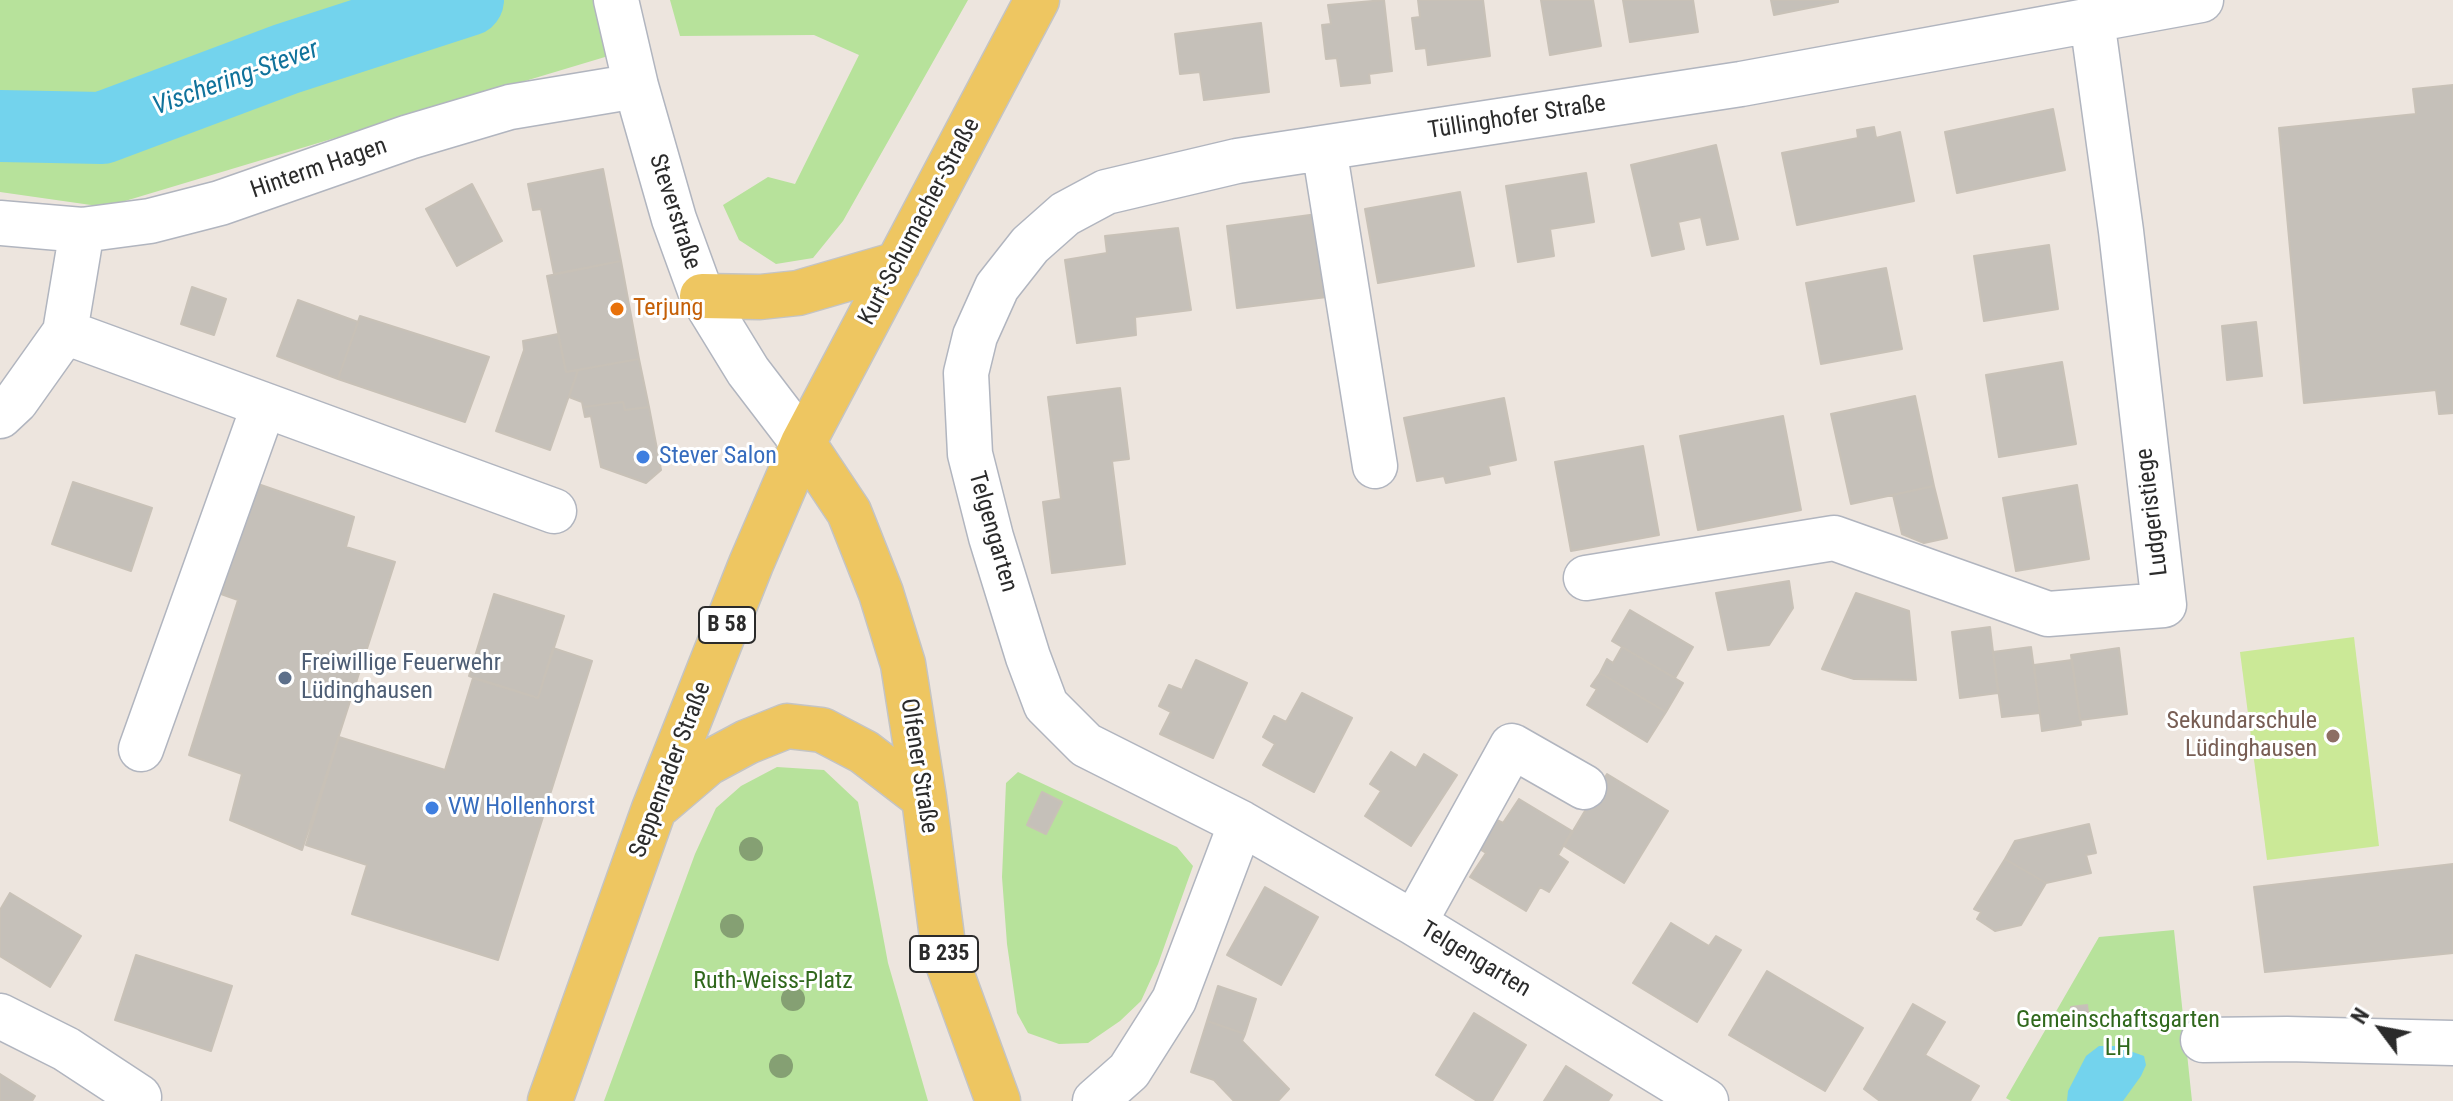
<!DOCTYPE html>
<html>
<head>
<meta charset="utf-8">
<style>
  body { margin:0 }
  #map { position:relative; width:2453px; height:1101px; overflow:hidden; background:#ede5de; font-family:"Roboto Condensed",sans-serif }
  canvas { display:block }
  .north { position:absolute; left:2341px; top:989px; width:80px; height:80px; -webkit-text-stroke:6px #fff; paint-order:stroke; rotate:302deg; font-size:22px; font-weight:700; line-height:32px; text-align:center; color:#2b2b2b }
  .north::after { content:''; display:block; margin:auto; width:28px; height:36px; background:#2b2b2b; clip-path:polygon(50% 0,100% 100%,50% 72%,0 100%) }
</style>
</head>
<body>
<div id="map">
<canvas width="2453" height="1101"></canvas>
<div class="north">N</div>
</div>
<script>
const c = document.querySelector('canvas').getContext('2d');
c.lineJoin = 'round';
function fill(path, color) { c.fillStyle = color; c.fill(path, 'evenodd'); }
const toPath = rows => new Path2D(rows.map(r => 'M' + r).join(''));
function strokePath(path, color, width, dash) { c.strokeStyle = color; c.lineWidth = width; c.lineCap = dash ? 'butt' : 'round'; c.setLineDash(dash || []); c.stroke(path); }
function drawText(font, color, halo, rows, align = 'center') {
  c.font = font + ' "Roboto Condensed",sans-serif'; c.lineWidth = 6; c.setLineDash([]); c.textBaseline = 'middle'; c.strokeStyle = halo; c.fillStyle = color; for (const [text, x, y, turn = 0] of rows) {
    c.save(); c.translate(x, y); c.rotate((+turn || 0) * Math.PI / 180); c.textAlign = isNaN(turn) ? turn : align; if (halo) c.strokeText(text, 0, 0); c.fillText(text, 0, 0); c.restore();
  }
}
const green = toPath([
  [0,0,603,0,615,54,105,207,0,192],
  [670,0,968,0,843,221,813,258,776,264,739,240,723,205,768,177,795,184,859,55,814,35,680,36],
  [777,767,824,770,858,802,888,963,928,1101,604,1101,695,854,716,808,741,786],
  [1018,772,1177,847,1193,866,1158,964,1141,1001,1120,1021,1088,1043,1059,1044,1028,1033,1017,1013,1007,944,1002,877,1006,783],
  [2174,930,2192,1101,2011,1101,2006,1098,2099,937]
]);
const pitch = toPath([
  [2354,637,2379,846,2267,860,2240,652]
]);
const water = toPath([
  [2099,1046,2116,1046,2144,1056,2146,1065,2141,1076,2123,1101,2067,1101,2068,1091,2086,1056]
]);
const river = toPath([
  [0,126,102,128,286,59,468,0]
]);
const building = toPath([
  [1384,0,1392,71,1369,74,1370,83,1341,86,1337,58,1326,59,1322,25,1331,24,1328,5,1384,0],
  [1418,0,1483,0,1490,56,1428,65,1426,48,1416,49,1412,18,1420,17,1418,0],
  [1541,0,1593,0,1601,46,1550,55,1541,0],
  [1623,0,1693,0,1698,32,1630,42,1623,0],
  [1771,0,1838,0,1838,2,1774,15,1771,0],
  [1261,23,1269,92,1204,100,1200,72,1180,74,1175,34,1261,23],
  [2453,85,2453,413,2439,414,2436,390,2304,403,2279,128,2416,114,2413,89,2453,85],
  [2053,109,2065,170,1957,193,1945,132,2053,109],
  [1874,127,1876,138,1900,132,1914,201,1797,225,1782,153,1858,138,1857,130,1874,127],
  [1716,145,1738,239,1707,245,1701,217,1678,222,1684,249,1652,256,1631,165,1716,145],
  [603,169,621,261,554,274,541,209,533,210,528,184,603,169],
  [1586,173,1594,222,1550,229,1554,256,1518,262,1506,186,1586,173],
  [472,184,502,241,457,266,426,209,472,184],
  [1460,192,1474,266,1378,283,1365,209,1460,192],
  [1325,213,1335,296,1237,308,1227,226,1325,213],
  [1178,228,1191,310,1135,317,1136,335,1077,343,1065,260,1107,253,1105,236,1178,228],
  [2049,245,2058,309,1984,321,1974,256,2049,245],
  [621,261,639,359,566,372,547,276,621,261],
  [1886,268,1902,349,1821,364,1806,283,1886,268],
  [192,287,226,299,214,335,181,324,192,287],
  [298,300,358,322,338,379,277,356,298,300],
  [360,316,489,357,465,422,338,379,360,316],
  [2256,322,2262,376,2227,380,2222,326,2256,322],
  [558,334,566,372,578,370,550,450,496,431,524,350,523,341,558,334],
  [639,359,649,407,625,410,623,402,583,407,582,402,569,397,578,370,639,359],
  [2062,362,2076,444,1999,457,1986,375,2062,362],
  [1120,388,1129,459,1112,461,1125,564,1052,573,1043,502,1061,499,1048,397,1120,388],
  [1915,396,1934,486,1851,504,1831,414,1915,396],
  [1504,398,1516,460,1488,466,1490,474,1446,483,1444,476,1417,481,1404,418,1504,398],
  [623,402,625,410,649,407,661,470,646,483,601,467,591,416,585,417,583,407,623,402],
  [1783,416,1801,510,1698,530,1680,436,1783,416],
  [1643,446,1659,535,1571,551,1555,462,1643,446],
  [73,482,152,508,131,571,52,544,73,482],
  [258,484,354,517,346,547,395,562,302,850,230,820,242,774,189,755,238,600,221,594,258,484],
  [2077,485,2089,559,2016,571,2003,498,2077,485],
  [1934,486,1947,538,1924,543,1902,534,1893,495,1934,486],
  [1789,581,1793,608,1769,645,1728,650,1716,593,1789,581],
  [1856,593,1909,611,1916,680,1854,679,1822,669,1856,593],
  [494,594,564,616,538,698,469,676,494,594],
  [1630,610,1693,647,1675,678,1612,641,1630,610],
  [1990,627,1998,693,1960,698,1952,632,1990,627],
  [1622,647,1683,683,1666,712,1600,673,1607,659,1613,663,1622,647],
  [2031,647,2040,713,2002,717,1993,652,2031,647],
  [553,648,592,661,498,960,352,914,367,865,306,845,339,737,445,770,473,678,538,698,553,648],
  [2119,648,2127,714,2080,720,2071,655,2119,648],
  [1196,660,1247,683,1213,758,1160,734,1171,712,1159,706,1169,685,1182,690,1196,660],
  [2072,660,2081,725,2042,731,2034,665,2072,660],
  [1600,673,1666,712,1647,742,1587,705,1597,689,1591,686,1600,673],
  [1302,693,1352,718,1314,792,1263,765,1275,744,1263,737,1274,716,1286,722,1302,693],
  [1391,752,1416,768,1424,754,1457,775,1411,846,1365,816,1381,791,1370,784,1391,752],
  [1607,774,1668,811,1624,883,1564,846,1607,774],
  [1042,792,1062,802,1046,834,1027,825,1042,792],
  [1519,799,1572,831,1558,855,1568,862,1549,892,1540,887,1526,911,1470,877,1486,853,1478,848,1495,819,1503,823,1519,799],
  [2089,824,2096,853,2086,855,2091,873,2046,883,2005,859,2015,841,2089,824],
  [2005,859,2046,883,2021,925,1995,931,1977,919,1981,912,1974,909,2005,859],
  [2453,864,2453,953,2265,972,2254,887,2453,864],
  [1265,887,1318,917,1281,985,1227,955,1265,887],
  [10,893,81,936,50,987,0,956,0,910,10,893],
  [1671,923,1709,946,1716,936,1741,950,1697,1022,1633,983,1671,923],
  [136,955,232,986,211,1051,115,1020,136,955],
  [1767,971,1863,1028,1825,1091,1729,1035,1767,971],
  [1218,986,1256,999,1245,1034,1207,1021,1218,986],
  [1913,1004,1945,1022,1925,1055,1979,1086,1970,1101,1880,1101,1864,1089,1913,1004],
  [2087,1005,2089,1019,2072,1021,2071,1007,2087,1005],
  [1474,1013,1526,1045,1492,1101,1477,1101,1436,1075,1474,1013],
  [1207,1021,1245,1034,1242,1041,1289,1089,1278,1101,1234,1101,1214,1080,1191,1072,1207,1021],
  [1566,1066,1612,1095,1608,1101,1544,1101,1566,1066],
  [0,1074,35,1096,32,1101,0,1101,0,1074]
]);
const minor = toPath([
  [616,0,636,86,674,219,702,296,748,371,803,443],
  [1324,148,1375,466],
  [0,223,82,230,150,221,220,203,409,137,510,107,636,86],
  [65,332,554,511],
  [0,416,16,401,65,332,82,230],
  [1586,578,1834,538,2048,614,2164,605,2121,231,2092,20],
  [141,749,264,405],
  [1414,923,1512,746,1584,787],
  [0,1016,66,1049,139,1097],
  [2203,1040,2287,1039,2453,1043],
  [1095,1101,1129,1071,1174,1000,1241,823],
  [1706,1101,1414,923,1241,823,1086,745,1046,705,1028,657,991,537,970,454,966,373,975,336,997,287,1030,245,1065,214,1106,192,1237,161,1741,84,2201,0]
]);
const major = toPath([
  [702,296,760,297,798,293,898,264],
  [803,443,849,512,881,593,903,664,924,798,944,953,998,1101],
  [660,804,708,763,747,742,787,726,822,730,864,752,924,798],
  [550,1101,654,809,751,564,803,443,1037,0]
]);
const trees = [
  [751,849],
  [732,926],
  [793,999],
  [781,1066]
];
const markers = [
  [617,309,8,"#e8710a"],
  [643,457,8,"#3f7fe0"],
  [285,678,8,"#5c6f8a"],
  [2333,736,8,"#8d6e63"],
  [432,808,8,"#3f7fe0"]
];
const shields = [
  [727,625,56],
  [944,954,68]
];
const shieldNames = [
  ["B 58",727,625],
  ["B 235",944,954]
];
const streetNames = [
  ["Tüllinghofer Straße",1517,118,-9],
  ["Hinterm Hagen",319,169,-19],
  ["Steverstraße",674,212,72],
  ["Kurt-Schumacher-Straße",920,222,-62],
  ["Ludgeristiege",2153,512,-97],
  ["Telgengarten",992,532,74],
  ["Olfener Straße",918,766,81],
  ["Seppenrader Straße",671,770,-69],
  ["Telgengarten",1475,960,31]
];
const foodNames = [
  ["Terjung",633,309]
];
const shopNames = [
  ["Stever Salon",659,457],
  ["VW Hollenhorst",448,808]
];
const serviceNames = [
  ["Freiwillige Feuerwehr",301,664],
  ["Lüdinghausen",301,692]
];
const educationNames = [
  ["Sekundarschule",2317,722],
  ["Lüdinghausen",2317,750]
];
const parkNames = [
  ["Ruth-Weiss-Platz",773,982],
  ["Gemeinschaftsgarten",2118,1021],
  ["LH",2118,1049]
];
const waterNames = [
  ["Vischering-Stever",236,79,-20]
];
fill(green, '#b7e29b');
fill(pitch, '#cbe997');
fill(water, '#73d3ed');
strokePath(river, '#73d3ed', 72);
fill(building, '#c5c0b9');
strokePath(building, '#c8c1b7', 2);
strokePath(minor, '#b1b5bf', 47);
strokePath(major, '#c4c4c4', 47);
strokePath(minor, '#fff', 44);
strokePath(major, '#eec661', 44);
c.fillStyle = '#85a073';
for (const [x, y] of trees) { c.beginPath(); c.arc(x, y, 12, 0, 2 * Math.PI); c.fill(); }
for (const [x, y, r, color] of markers) { const dot = new Path2D(); dot.arc(x, y, r, 0, 2 * Math.PI); c.fillStyle = color; c.fill(dot); strokePath(dot, '#fff', 3); }
for (const [x, y, w] of shields) { const box = new Path2D(); box.roundRect(x - w / 2, y - 18, w, 36, 6); c.fillStyle = '#fff'; c.fill(box); strokePath(box, '#2b2b2b', 2); }
drawText('bold 22px', '#2b2b2b', null, shieldNames);
drawText('24px', '#2b2b2b', '#fff', streetNames);
drawText('24px', '#c56008', '#fff', foodNames, 'left');
drawText('24px', '#366cbe', '#fff', shopNames, 'left');
drawText('24px', '#4e5e75', '#fff', serviceNames, 'left');
drawText('24px', '#785e54', '#fff', educationNames, 'right');
drawText('24px', '#30681c', '#fff', parkNames);
drawText('italic 26px', '#10729b', '#fff', waterNames);
</script>
</body>
</html>
